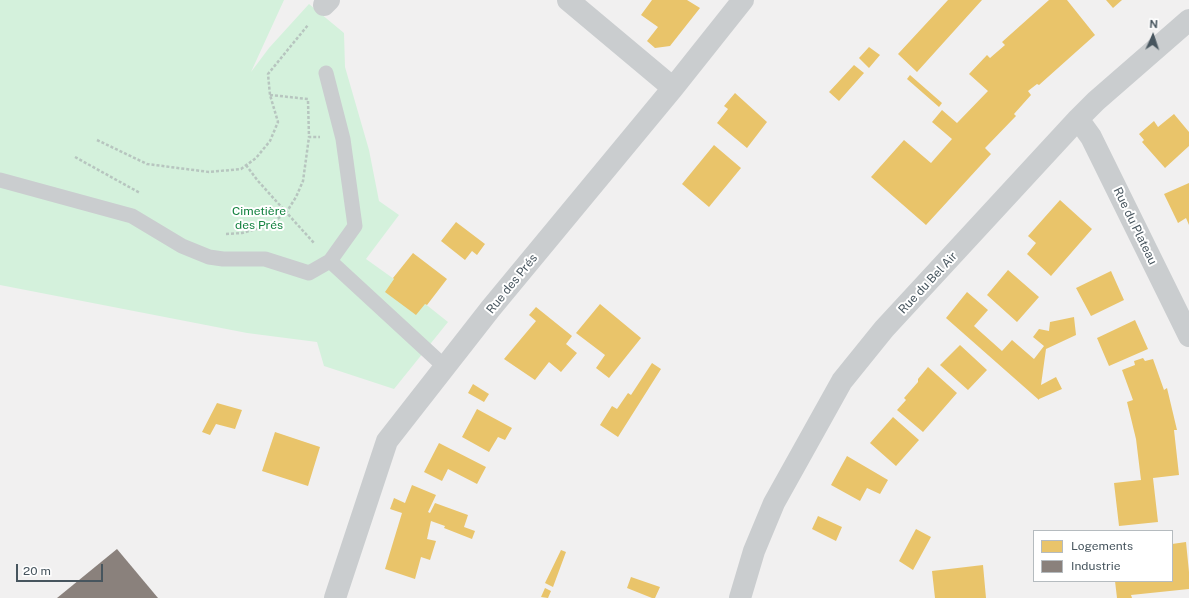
<!DOCTYPE html>
<html>
<head>
<meta charset="utf-8">
<style>
  body { margin:0 }
  #map { position:relative; width:1189px; height:598px; overflow:hidden; background:#f1f0f0; font-family:"Public Sans",sans-serif }
  canvas { display:block }
  .legend { position:absolute; left:1033px; top:530px; width:140px; height:52px; box-sizing:border-box; background:#fff; border:1px solid #b5bbbf; margin:0; padding:5px 7px; list-style:none; font-size:12px; color:#47555e }
  .legend li { display:flex; align-items:center; gap:8px; height:20px }
  .legend b { width:20px; border:1px solid #b5bbbf }
  .north { position:absolute; left:1133px; top:16px; width:40px; height:40px; -webkit-text-stroke:3px #fff; paint-order:stroke; rotate:3deg; font-size:11px; font-weight:700; line-height:16px; text-align:center; color:#47555e }
  .north::after { content:''; display:block; margin:auto; width:14px; height:18px; background:#47555e; clip-path:polygon(50% 0,100% 100%,50% 72%,0 100%) }
  .scale { position:absolute; left:16px; top:564px; width:87px; height:18px; box-sizing:border-box; border:2px solid #47555e; border-top:0; padding-left:5px; font-size:12px; line-height:14px; white-space:nowrap; color:#47555e; -webkit-text-stroke:3px #fff; paint-order:stroke }
</style>
</head>
<body>
<div id="map">
<canvas width="1189" height="598"></canvas>
<ul class="legend">
<li><b style="height:11px;background:#e9c46a"></b>Logements</li>
<li><b style="height:11px;background:#8a817c"></b>Industrie</li>
</ul>
<div class="north">N</div>
<div class="scale">20 m</div>
</div>
<script>
const c = document.querySelector('canvas').getContext('2d');
c.lineJoin = 'round';
function fill(path, color) { c.fillStyle = color; c.fill(path, 'evenodd'); }
const toPath = rows => new Path2D(rows.map(r => 'M' + r).join(''));
function strokePath(path, color, width, dash) { c.strokeStyle = color; c.lineWidth = width; c.lineCap = dash ? 'butt' : 'round'; c.setLineDash(dash || []); c.stroke(path); }
function drawText(font, color, halo, rows, align = 'center') {
  c.font = font + ' "Public Sans",sans-serif'; c.lineWidth = 4; c.setLineDash([]); c.textBaseline = 'middle'; c.strokeStyle = halo; c.fillStyle = color; for (const [text, x, y, turn = 0] of rows) {
    c.save(); c.translate(x, y); c.rotate((+turn || 0) * Math.PI / 180); c.textAlign = isNaN(turn) ? turn : align; if (halo) c.strokeText(text, 0, 0); c.fillText(text, 0, 0); c.restore();
  }
}
const green = toPath([
  [0,0,284,0,251,72,269,48,309,4,344,33,345,67,369,150,379,201,399,215,366,259,394,279,448,322,394,389,324,366,317,342,247,333,0,285]
]);
const homes = toPath([
  [652,0,687,0,700,8,670,46,655,48,647,41,658,27,641,15],
  [948,0,982,0,917,72,898,54],
  [1049,0,1067,0,1095,35,1039,85,1037,84,1028,91,1031,95,1014,114,1016,116,985,148,991,154,926,225,871,177,904,140,931,163,952,139,932,122,942,110,957,123,988,91,969,74,987,55,990,58,1005,45,1002,42],
  [1106,0,1122,0,1113,8],
  [869,47,880,55,869,68,859,58],
  [854,65,864,73,839,101,829,92],
  [910,75,942,103,939,107,907,79],
  [735,93,767,122,747,148,717,123,728,109,724,106],
  [1174,114,1189,132,1189,146,1165,168,1142,142,1144,140,1139,134,1154,121,1158,127],
  [714,145,741,168,709,207,682,184],
  [1189,183,1189,225,1186,218,1178,223,1164,194],
  [1060,200,1092,229,1051,276,1027,254,1036,243,1028,236],
  [456,222,485,244,477,255,472,251,465,260,441,241],
  [413,253,447,279,427,305,425,304,416,315,385,292,394,279,393,278],
  [1008,270,1039,297,1017,322,987,295],
  [1111,271,1124,300,1091,316,1076,288],
  [967,292,988,310,974,326,1002,351,1012,340,1034,359,1044,346,1033,337,1039,329,1049,331,1050,322,1074,317,1076,335,1046,349,1041,385,1056,377,1062,389,1039,399,1039,400,946,318],
  [600,304,641,338,609,378,596,368,605,355,576,333],
  [536,307,572,336,566,344,577,353,561,372,549,362,535,380,504,359,536,321,529,315],
  [1135,320,1148,349,1109,366,1097,338],
  [960,345,987,370,968,390,940,365],
  [1143,358,1145,361,1153,359,1164,390,1167,388,1177,430,1174,430,1179,475,1153,478,1158,522,1119,526,1114,483,1141,480,1136,439,1127,402,1133,400,1122,370,1135,365,1134,361],
  [652,363,661,369,618,437,600,425,612,406,617,409,628,393,631,395],
  [928,367,957,393,923,432,897,410,906,400,904,398,918,382,918,379],
  [473,384,489,394,484,402,468,393],
  [217,403,242,410,235,429,216,424,210,435,202,432],
  [477,409,512,428,505,440,498,437,489,452,462,437],
  [893,417,919,440,896,466,870,443],
  [275,432,320,447,308,486,262,471],
  [439,443,486,467,477,484,448,469,442,481,424,472],
  [847,456,888,480,880,494,867,488,860,501,831,485],
  [412,485,436,495,428,512,430,513,435,503,468,515,464,527,475,531,472,539,444,528,445,526,431,521,427,539,436,541,430,560,421,557,415,579,385,569,402,513,390,509,394,498,405,503],
  [818,516,842,527,836,541,812,529],
  [916,529,931,537,913,570,899,561],
  [1186,542,1189,572,1189,589,1131,595,1132,598,1117,598,1115,581,1172,581,1172,544],
  [561,550,566,552,553,587,545,583],
  [983,565,986,598,935,598,932,571],
  [631,577,660,587,655,598,652,598,627,588],
  [545,588,551,591,548,598,541,597]
]);
const industry = toPath([
  [117,549,158,598,57,598]
]);
const path = toPath([
  [270,95,308,99],
  [308,101,309,137],
  [97,140,147,164,209,172,241,169,256,158,270,141,278,122,270,95,268,74,308,25],
  [75,157,140,193],
  [246,165,258,181,314,243],
  [226,234,242,233,267,226,286,213,296,197,303,181,309,137,320,137]
]);
const service = toPath([
  [0,180,132,216,182,246,209,257,223,259,265,259,309,273,330,261,355,226,343,139,326,73],
  [330,261,445,367]
]);
const minor = toPath([
  [568,0,673,88],
  [324,5,329,0],
  [1078,119,1091,137,1189,336],
  [335,598,387,441,491,308,673,88,743,0],
  [740,598,754,551,774,503,842,381,884,329,1078,119,1096,101,1189,20]
]);
const parkNames = [
  ["Cimetière",259,211],
  ["des Prés",259,225]
];
const streetNames = [
  ["Rue du Plateau",1135,226,64],
  ["Rue du Bel Air",928,283,-47],
  ["Rue des Prés",512,284,-51]
];
fill(green, '#d4f1dc');
fill(homes, '#e9c46a');
fill(industry, '#8a817c');
strokePath(path, '#b7c5bf', 2.5, [3, 2]);
strokePath(service, '#cacdcf', 15);
strokePath(minor, '#cacdcf', 22);
drawText('12px', '#148340', '#fff', parkNames);
drawText('12px', '#47555e', '#fff', streetNames);
</script>
</body>
</html>
